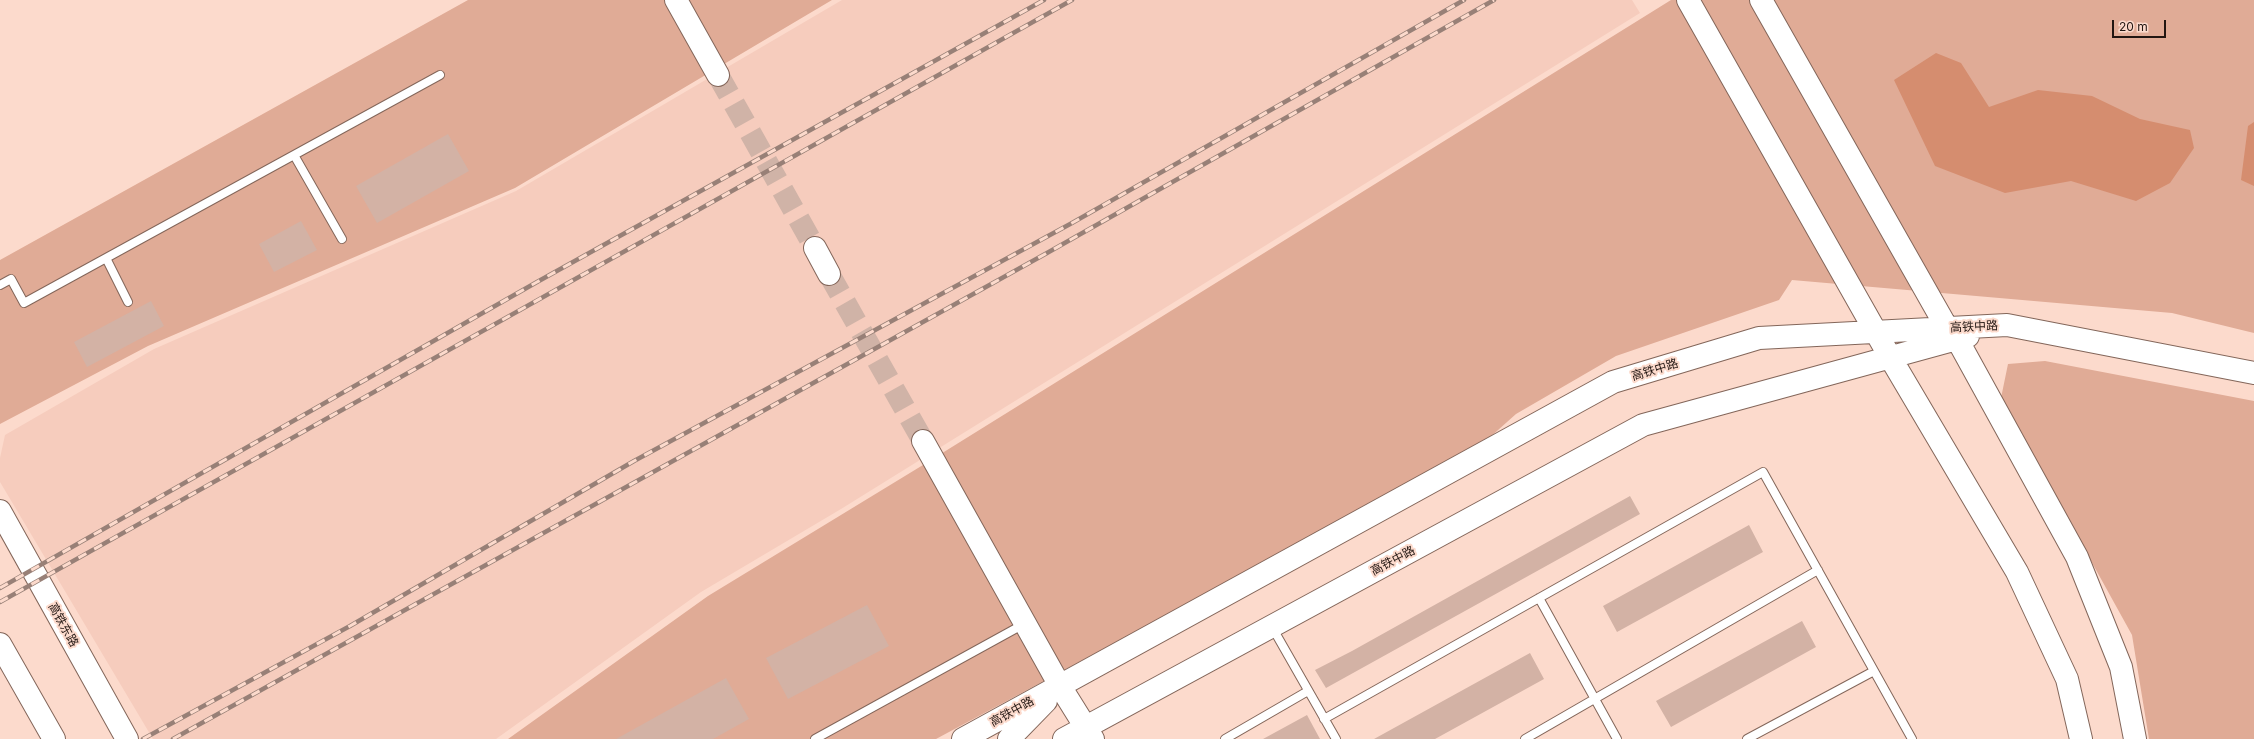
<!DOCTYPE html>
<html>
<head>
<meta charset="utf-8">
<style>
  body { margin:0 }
  #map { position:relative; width:2254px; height:739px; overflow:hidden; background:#fcdacc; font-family:Inter,sans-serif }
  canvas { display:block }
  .scale { position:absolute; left:2112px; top:20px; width:54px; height:18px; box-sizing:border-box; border:2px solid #221612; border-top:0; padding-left:5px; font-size:12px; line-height:14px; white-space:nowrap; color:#221612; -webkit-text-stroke:3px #fcdacc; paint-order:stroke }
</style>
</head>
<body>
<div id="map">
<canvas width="2254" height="739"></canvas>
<div class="scale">20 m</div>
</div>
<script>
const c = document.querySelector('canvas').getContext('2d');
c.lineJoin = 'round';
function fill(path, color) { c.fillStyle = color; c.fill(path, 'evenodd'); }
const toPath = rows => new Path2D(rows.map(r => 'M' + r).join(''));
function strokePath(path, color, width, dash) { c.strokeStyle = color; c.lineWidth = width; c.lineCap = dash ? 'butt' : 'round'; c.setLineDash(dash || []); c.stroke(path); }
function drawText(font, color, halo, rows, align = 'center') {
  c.font = font + ' Inter,"Noto Sans SC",sans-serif'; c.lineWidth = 4; c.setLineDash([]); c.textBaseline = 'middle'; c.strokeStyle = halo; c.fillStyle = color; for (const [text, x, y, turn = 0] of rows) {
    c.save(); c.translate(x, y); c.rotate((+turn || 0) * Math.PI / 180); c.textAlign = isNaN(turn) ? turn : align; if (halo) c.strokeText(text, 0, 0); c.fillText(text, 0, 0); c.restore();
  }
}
const built = toPath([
  [842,0,1632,0,1640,13,841,509,701,592,496,739,153,739,0,482,0,458,5,435,154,349,516,191]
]);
const green = toPath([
  [468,0,832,0,515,188,148,346,0,424,0,260],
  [1671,0,2254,0,2254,333,2172,313,1792,280,1779,300,1616,356,1516,414,1479,447,936,739,508,739,708,596,923,465],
  [2045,361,2254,401,2254,739,2149,739,2132,635,2001,398,2008,364]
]);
const forest = toPath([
  [1936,53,1961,63,1989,107,2038,90,2092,96,2140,119,2190,130,2194,148,2170,183,2136,201,2071,181,2005,193,1935,166,1894,80],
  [2254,122,2254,186,2241,180,2248,126]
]);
const building = toPath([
  [448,134,469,171,377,223,356,186],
  [301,221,317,250,274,272,259,244],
  [151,301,164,326,87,367,74,342],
  [1630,496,1640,514,1326,688,1315,670,1352,651],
  [1749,525,1763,552,1617,632,1603,606],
  [867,605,889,646,788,699,766,658],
  [1802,621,1816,647,1671,727,1656,701],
  [1530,653,1544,679,1435,739,1374,739],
  [726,678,749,719,713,739,616,739],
  [1307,715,1320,739,1263,739]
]);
const secondaryTunnel = toPath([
  [718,75,815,248],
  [829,274,923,441]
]);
const lane = toPath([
  [294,155,342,239],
  [106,258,128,302],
  [0,285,11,279,24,303,440,75],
  [1539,598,1617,739],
  [1272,627,1336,739],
  [1324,719,1763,472,1912,739],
  [815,739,1024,624],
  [1225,739,1308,691],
  [1525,739,1818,570],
  [1747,739,1874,671]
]);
const secondary = toPath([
  [676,0,718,75],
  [1688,0,1890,357,2017,572,2067,679,2081,739],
  [1761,0,1947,328,1957,339,2077,557,2121,667,2135,739],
  [815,248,829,274],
  [923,441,1060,686,1093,739],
  [0,511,127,739],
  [0,644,54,739],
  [963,739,1613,382,1759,338,2007,325,2254,373],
  [1009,739,1046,701],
  [1064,739,1643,425,1968,336]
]);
const rail = toPath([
  [0,588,537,282,1044,0],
  [0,602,1072,0],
  [143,739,350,626,634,461,1072,223,1464,0],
  [173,739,1047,253,1494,0]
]);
const streetNames = [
  ["高铁中路",1974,327,-3],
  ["高铁中路",1655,370,-17],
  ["高铁中路",1393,561,-28],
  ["高铁东路",63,625,61],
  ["高铁中路",1012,712,-29]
];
fill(built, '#f6ccbd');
fill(green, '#e0ab96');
fill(forest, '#d58d6f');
fill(building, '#d3b2a5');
strokePath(secondaryTunnel, '#d0b3a7', 22, [22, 11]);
strokePath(lane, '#83665a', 10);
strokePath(secondary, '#83665a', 24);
strokePath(lane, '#fff', 8);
strokePath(secondary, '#fff', 22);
strokePath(rail, '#988077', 4.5);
strokePath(rail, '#fcdacc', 3, [9]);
drawText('12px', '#221612', '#fcdacc', streetNames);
</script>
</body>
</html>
